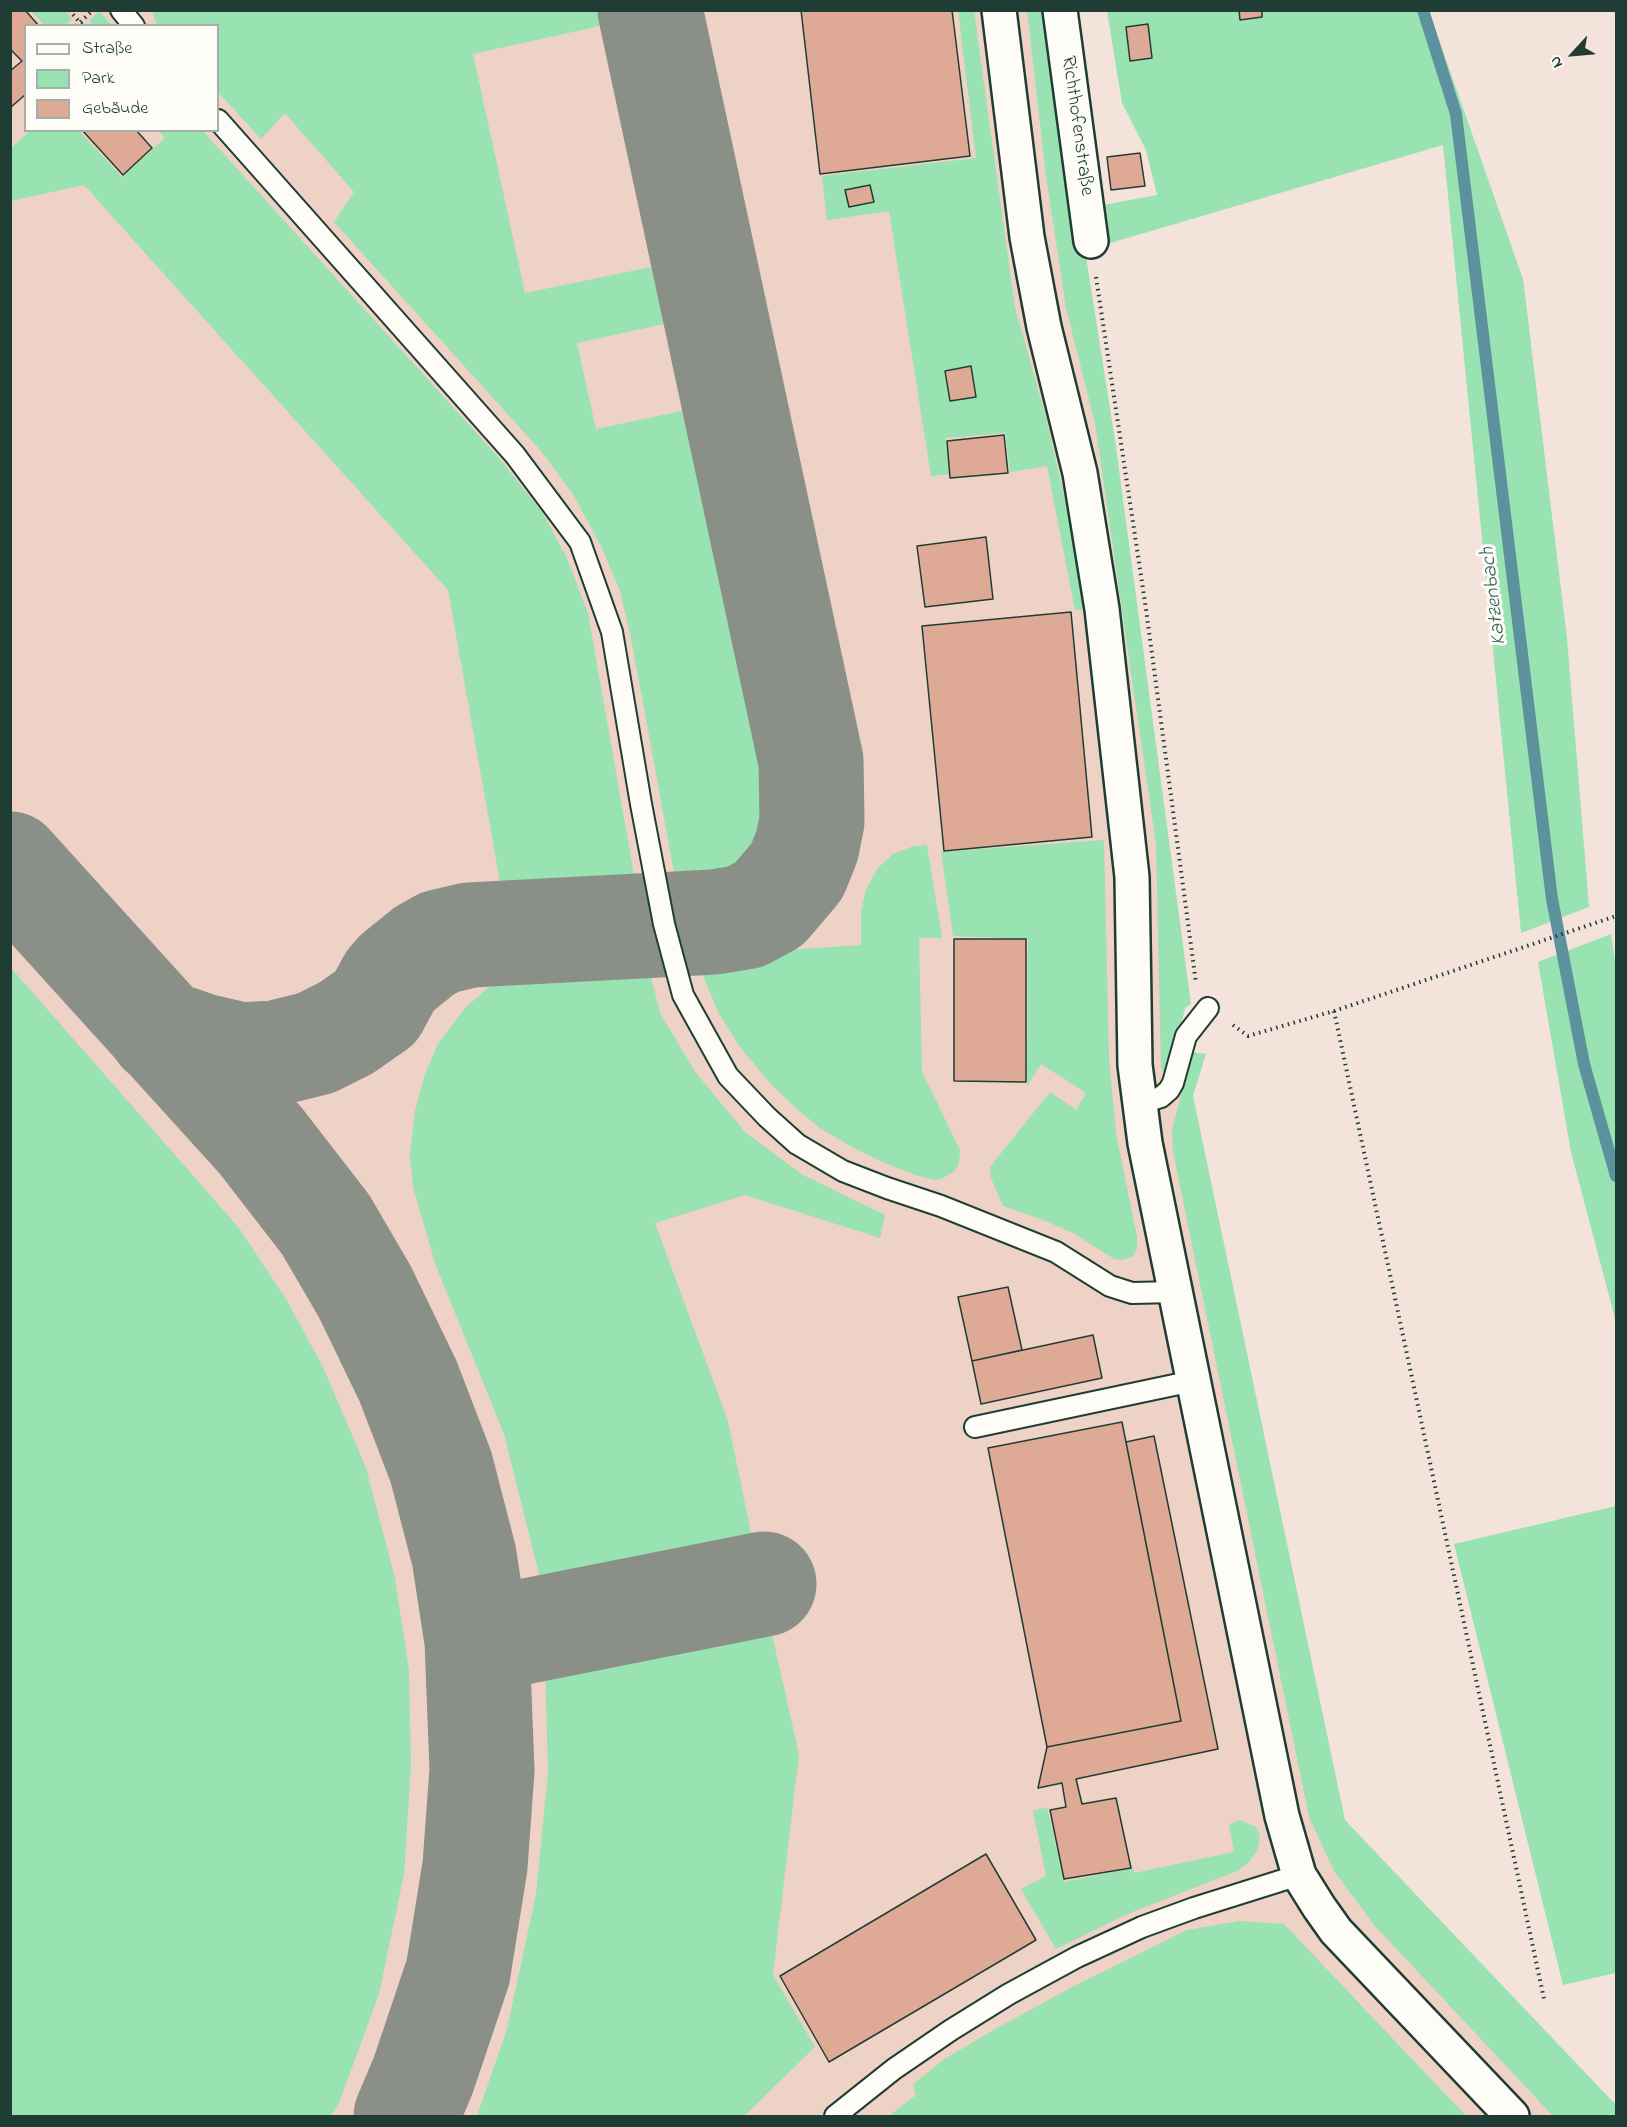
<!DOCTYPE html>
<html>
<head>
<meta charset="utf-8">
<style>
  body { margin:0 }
  #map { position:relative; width:1627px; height:2127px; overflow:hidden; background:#f4e3da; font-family:"Indie Flower",sans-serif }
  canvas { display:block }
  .frame { position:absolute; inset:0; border:12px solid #1f3d34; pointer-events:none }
  .legend { position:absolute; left:24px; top:24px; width:195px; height:108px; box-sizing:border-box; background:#fdfcf7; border:2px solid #a4b0a9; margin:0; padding:8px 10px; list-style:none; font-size:18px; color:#1f3d34 }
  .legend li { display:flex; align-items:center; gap:12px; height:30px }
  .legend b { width:30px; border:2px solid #a4b0a9 }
  .north { position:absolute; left:1543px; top:24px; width:60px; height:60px; -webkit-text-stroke:4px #fdfcf7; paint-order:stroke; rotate:244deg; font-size:16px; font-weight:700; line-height:24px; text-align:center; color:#1f3d34 }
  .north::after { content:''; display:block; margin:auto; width:21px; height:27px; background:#1f3d34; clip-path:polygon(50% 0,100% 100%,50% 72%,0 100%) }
</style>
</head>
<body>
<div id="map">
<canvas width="1627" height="2127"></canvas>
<div class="frame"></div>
<ul class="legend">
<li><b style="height:8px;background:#fdfcf7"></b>Straße</li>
<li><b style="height:16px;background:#99e2b1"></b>Park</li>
<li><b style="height:16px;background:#dfaa95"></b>Gebäude</li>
</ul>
<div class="north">N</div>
</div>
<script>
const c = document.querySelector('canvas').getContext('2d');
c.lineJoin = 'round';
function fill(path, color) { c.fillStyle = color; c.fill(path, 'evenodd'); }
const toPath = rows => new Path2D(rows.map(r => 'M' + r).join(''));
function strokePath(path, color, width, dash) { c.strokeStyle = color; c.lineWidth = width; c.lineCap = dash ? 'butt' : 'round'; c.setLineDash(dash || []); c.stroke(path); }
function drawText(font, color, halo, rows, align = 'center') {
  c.font = font + ' "Indie Flower",sans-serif'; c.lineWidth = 6; c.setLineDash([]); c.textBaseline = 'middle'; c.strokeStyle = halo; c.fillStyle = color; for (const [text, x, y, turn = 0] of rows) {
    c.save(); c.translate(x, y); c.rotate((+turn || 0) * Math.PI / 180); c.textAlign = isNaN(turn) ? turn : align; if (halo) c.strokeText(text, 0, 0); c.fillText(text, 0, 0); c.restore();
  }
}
const built = toPath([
  [11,11,1046,11,1183,1005,1176,1036,1162,1080,1183,1086,1339,1827,1614,2116,11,2116],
  [26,26,218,26,218,130,26,130]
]);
const green = toPath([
  [31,11,65,11,72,19,65,25,45,25],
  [99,11,112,25,93,25,89,21],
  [154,11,606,11,609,24,473,54,525,293,661,265,673,322,577,343,596,429,691,409,758,751,766,829,758,843,733,868,714,879,694,886,677,889,631,638,620,591,602,548,573,494,541,451,334,222,354,192,285,113,261,139,218,92,218,26,157,25,153,14],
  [958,11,974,11,1015,308,1045,414,1067,508,1084,609,1075,610,1047,466,1010,472,1005,433,946,438,949,474,931,476,889,211,827,220,822,176,976,158],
  [1027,11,1053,11,1081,225,1115,440,1191,1004,1185,1008,1176,1048,1166,1076,1161,1068,1156,845,1095,423,1066,308,1046,176],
  [1107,11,1429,11,1523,279,1567,638,1589,907,1521,933,1443,145,1107,244,1103,205,1157,195,1146,150,1122,103],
  [31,130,79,131,122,177,165,138,159,131,203,131,498,457,542,512,567,558,588,613,637,892,503,899,448,590,84,185,11,201,11,148],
  [1104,840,1109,1060,1116,1133,1137,1237,1137,1249,1133,1256,1123,1260,1114,1259,1075,1234,1043,1220,1003,1206,991,1178,990,1167,1050,1092,1076,1110,1086,1093,1041,1064,1027,1086,1028,939,953,936,941,852],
  [927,845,942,938,919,938,922,1072,960,1150,959,1164,953,1172,943,1178,934,1180,915,1175,880,1161,852,1147,820,1128,798,1110,772,1085,740,1047,718,1012,695,956,861,945,861,912,866,889,878,868,893,854,911,847],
  [1611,934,1616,966,1616,1322,1571,1152,1538,962],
  [647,963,661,1015,696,1073,745,1132,803,1175,885,1215,880,1238,745,1195,655,1223,728,1421,757,1562,547,1606,504,1434,436,1266,413,1187,410,1155,415,1111,425,1074,438,1044,465,1008,506,972],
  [11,968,239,1228,286,1299,323,1367,366,1468,395,1578,409,1671,411,1764,404,1874,379,1994,339,2103,331,2116,11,2116],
  [1192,1052,1206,1054,1193,1096,1345,1820,1616,2105,1616,2116,1553,2116,1375,1926,1334,1871,1309,1817,1173,1152,1172,1130],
  [1616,1506,1616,1973,1563,1985,1454,1544],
  [768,1617,799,1754,773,1975,815,2047,744,2116,477,2116,507,2029,536,1894,548,1772,545,1663],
  [1047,1807,1064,1882,1133,1868,1134,1873,1234,1852,1229,1824,1240,1820,1256,1827,1260,1836,1257,1851,1248,1863,1237,1871,1125,1915,1056,1949,1021,1889,1046,1876,1033,1811],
  [1239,1921,1284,1924,1466,2116,889,2116,916,2095,913,2084,946,2058,997,2028,1076,1985,1187,1930]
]);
const stream = toPath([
  [1423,10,1456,114,1552,899,1584,1064,1616,1176]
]);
const taxiway = toPath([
  [10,864,261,1141,326,1225,365,1292,408,1381,441,1467,464,1556,477,1641,482,1770,475,1866,458,1972,423,2076,406,2116],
  [161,1032,202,1046,241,1055,276,1053,316,1043,346,1028,376,1007,390,981,398,972,424,951,440,942,470,935,714,922,745,917,769,904,797,871,807,846,812,821,811,761,650,10],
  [477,1641,764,1584]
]);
const building = toPath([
  [10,10,25,10,39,26,26,26,26,94,10,108,10,71,22,61,10,49,10,10],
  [801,10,952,10,970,156,820,174,801,10],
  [1239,10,1262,10,1262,17,1240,20,1239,10],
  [1148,24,1152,58,1130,61,1126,27,1148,24],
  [82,130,136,130,152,148,123,175,82,130],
  [1140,153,1145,186,1111,190,1107,157,1140,153],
  [870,185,874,202,849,207,845,190,870,185],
  [971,366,976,397,950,401,945,371,971,366],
  [1004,435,1008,473,950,478,947,441,1004,435],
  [986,537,993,599,925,607,917,546,986,537],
  [1071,612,1092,837,944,851,922,626,1071,612],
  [954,939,1026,939,1026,1082,954,1081,954,939],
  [1008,1287,1022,1350,972,1361,958,1297,1008,1287],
  [1093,1335,1102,1378,981,1404,972,1361,1093,1335],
  [1122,1422,1181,1721,1047,1747,988,1448,1122,1422],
  [1154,1436,1218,1749,1076,1779,1082,1804,1116,1798,1131,1868,1064,1879,1050,1810,1066,1807,1062,1783,1038,1788,1047,1747,1181,1721,1126,1442,1154,1436],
  [986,1854,1036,1940,829,2062,780,1976,986,1854]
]);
const path = toPath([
  [69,10,83,26],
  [76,26,91,12],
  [1096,277,1146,609,1196,983],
  [1334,1011,1544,1999],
  [1233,1025,1248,1036,1334,1011,1616,916]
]);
const lane = toPath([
  [121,10,134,26],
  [218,120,515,455,580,542,612,632,641,804,664,924,683,995,728,1076,767,1117,797,1144,843,1171,887,1188,941,1206,1056,1252,1110,1286,1132,1293,1175,1292],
  [1139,1104,1161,1097,1169,1090,1173,1083,1186,1036,1208,1008],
  [975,1427,1193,1381],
  [835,2116,894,2069,951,2030,1009,1994,1077,1957,1142,1927,1194,1908,1299,1875]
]);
const street = toPath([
  [999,10,1027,237,1044,327,1080,473,1102,609,1132,877,1135,1065,1145,1143,1282,1816,1299,1875,1319,1907,1336,1931,1512,2116],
  [1060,10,1091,241]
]);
const streetNames = [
  ["Richthofenstraße",1076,126,82]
];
const waterNames = [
  ["Katzenbach",1495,596,-97]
];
fill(built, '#eed2c5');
fill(green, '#99e2b1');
strokePath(stream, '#5c919e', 12);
strokePath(taxiway, '#8a9087', 105);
fill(building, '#dfaa95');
strokePath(building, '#1f3d34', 1.5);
strokePath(lane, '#1f3d34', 24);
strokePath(street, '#1f3d34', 38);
strokePath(path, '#1f3d34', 4, [1.5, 4.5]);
strokePath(lane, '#fdfcf7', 20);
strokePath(street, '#fdfcf7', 33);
drawText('20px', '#1f3d34', '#fdfcf7', streetNames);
drawText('italic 21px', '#386060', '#fdfcf7', waterNames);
</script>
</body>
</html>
